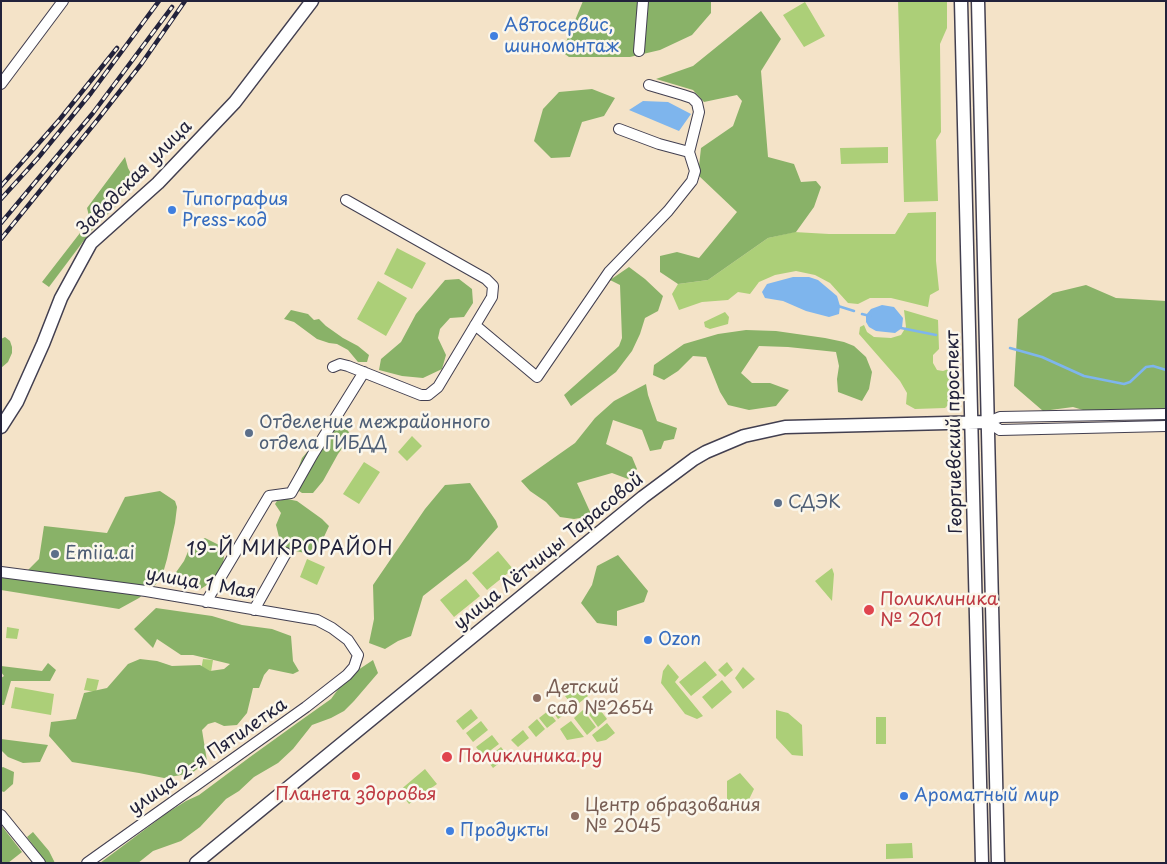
<!DOCTYPE html>
<html>
<head>
<meta charset="utf-8">
<style>
  body { margin:0 }
  #map { position:relative; width:1167px; height:864px; overflow:hidden; background:#f4e3c8; font-family:"Playpen Sans",sans-serif }
  canvas { display:block }
  .frame { position:absolute; inset:0; border:2px solid #22223b; pointer-events:none }
</style>
</head>
<body>
<div id="map">
<canvas width="1167" height="864"></canvas>
<div class="frame"></div>
</div>
<script>
const c = document.querySelector('canvas').getContext('2d');
c.lineJoin = 'round';
function fill(path, color) { c.fillStyle = color; c.fill(path, 'evenodd'); }
const toPath = rows => new Path2D(rows.map(r => 'M' + r).join(''));
function strokePath(path, color, width, dash) { c.strokeStyle = color; c.lineWidth = width; c.lineCap = dash ? 'butt' : 'round'; c.setLineDash(dash || []); c.stroke(path); }
function drawText(font, color, halo, rows, align = 'center') {
  c.font = font + ' "Playpen Sans",sans-serif'; c.lineWidth = 5; c.setLineDash([]); c.textBaseline = 'middle'; c.strokeStyle = halo; c.fillStyle = color; for (const [text, x, y, turn = 0] of rows) {
    c.save(); c.translate(x, y); c.rotate((+turn || 0) * Math.PI / 180); c.textAlign = isNaN(turn) ? turn : align; if (halo) c.strokeText(text, 0, 0); c.fillText(text, 0, 0); c.restore();
  }
}
const green = toPath([
  [898,1,947,1,947,28,940,44,941,132,936,140,938,201,904,202],
  [805,2,825,36,804,47,783,15],
  [888,147,888,163,841,164,840,148],
  [936,212,936,261,939,290,930,295,928,307,891,298,870,298,858,304,848,303,830,283,815,275,796,271,775,275,759,282,750,294,738,292,728,300,702,302,679,310,672,294,678,284,708,280,768,238,794,232,829,234,895,234,908,213],
  [397,248,426,263,412,289,384,274],
  [378,281,407,298,386,336,357,319],
  [904,310,938,320,939,349,933,355,933,363,937,370,943,371,954,367,954,399,945,408,915,409,906,404,907,393,900,381,859,334,860,327,864,325,867,332,874,337,891,338,901,335,906,327],
  [725,312,729,317,728,324,710,329,705,327,704,322],
  [412,436,422,446,407,461,398,452],
  [364,462,380,472,359,504,343,494],
  [498,551,513,569,487,590,472,573],
  [307,559,325,567,317,585,300,577],
  [832,568,834,574,832,601,815,581],
  [466,579,480,596,454,617,440,600],
  [7,627,19,629,17,639,6,638],
  [203,659,213,660,211,672,201,670],
  [705,661,717,675,691,696,679,682],
  [727,662,733,670,725,677,718,670],
  [668,664,679,677,675,682,703,716,697,719,685,714,661,683,663,671],
  [743,667,755,679,743,689,735,678],
  [87,678,99,680,96,692,84,690],
  [722,680,732,692,712,709,702,697],
  [580,685,588,696,574,707,565,696],
  [15,687,54,694,51,715,11,708],
  [560,702,568,712,558,719,551,709],
  [594,702,607,719,598,727,585,709],
  [471,709,478,718,463,730,456,721],
  [583,710,596,727,587,735,574,718],
  [776,710,788,713,802,725,803,756,792,755,776,738],
  [548,711,556,721,547,728,539,718],
  [876,717,886,717,886,744,876,744],
  [537,719,545,729,536,737,528,727],
  [481,721,488,730,473,742,466,733],
  [571,721,584,737,567,740,560,729],
  [607,723,615,733,606,740,597,742,592,735],
  [523,730,529,738,518,747,511,740],
  [492,735,499,744,483,756,476,747],
  [501,747,508,756,493,768,486,759],
  [425,769,437,784,409,804,399,791],
  [740,773,754,789,743,812,727,802,727,781],
  [912,843,913,858,886,859,886,844]
]);
const forest = toPath([
  [583,1,711,1,711,13,692,35,660,50,630,57,569,57,562,52],
  [761,11,781,39,761,71,768,157,794,164,801,182,816,181,821,187,814,207,796,232,768,238,708,280,678,284,660,272,660,256,677,252,699,258,737,212,698,175,701,148,733,126,742,101,737,95,704,102,693,90,656,79,693,66],
  [592,89,615,98,604,116,582,122,570,157,551,158,534,141,543,109,559,92],
  [125,157,128,168,134,179,116,206,91,231,49,287,42,282,90,220,87,208],
  [629,267,645,279,663,296,658,311,645,318,640,334,632,351,616,372,571,406,564,395,619,346,622,338,620,285,610,280],
  [459,279,472,289,473,303,464,317,450,318,440,329,438,338,446,355,442,369,423,378,402,376,379,370,381,359,401,342,416,314,445,280],
  [1086,285,1116,298,1166,301,1166,410,1093,413,1073,407,1043,411,1014,386,1018,319,1053,293],
  [291,310,308,314,314,320,319,319,326,326,343,338,358,346,369,355,367,362,358,362,348,350,337,344,329,343,317,339,294,322,284,319],
  [746,330,776,331,825,338,844,342,854,346,866,357,872,372,869,389,862,401,838,392,837,379,839,366,836,352,788,347,759,346,741,373,752,383,770,383,789,390,776,406,749,410,728,405,720,392,706,357,693,356,678,371,664,380,653,375,654,365,684,344,718,334],
  [5,337,10,341,12,347,12,353,8,362,1,368,1,339],
  [646,384,648,395,657,421,677,428,674,439,664,441,661,449,650,451,642,430,613,420,606,444,632,457,637,469,628,479,612,473,577,483,592,516,574,519,560,517,546,502,530,491,521,481,575,443,595,418,614,401],
  [338,427,347,429,351,436,338,454,323,481,313,493,302,493,296,489,294,480,302,458,314,444],
  [470,483,496,521,498,527,469,560,423,596,411,636,398,641,385,649,369,643,374,619,373,585,425,509,445,485],
  [160,491,175,501,177,507,175,523,167,559,161,580,139,598,119,609,1,590,1,578,11,578,25,573,39,559,44,526,107,533,125,497],
  [287,499,297,501,322,519,329,526,323,539,310,554,286,549,279,537,276,525,281,513,275,504,277,501],
  [205,538,225,548,223,565,218,578,199,590,172,585,172,578,184,561,190,547],
  [618,555,648,591,644,602,617,611,617,626,597,623,581,603,592,585,597,566],
  [156,608,212,616,242,625,272,629,291,636,293,661,299,671,293,674,269,669,264,675,259,688,253,688,247,713,237,725,224,726,215,722,208,724,202,730,207,761,192,773,164,778,139,773,72,762,49,736,51,722,76,719,84,693,107,688,128,664,140,659,157,661,172,666,200,665,210,671,224,669,230,664,193,655,181,655,157,639,153,648,134,629],
  [373,660,378,673,354,701,344,711,331,718,312,725,293,749,278,763,254,777,239,791,226,799,200,827,181,841,153,851,138,863,100,863,167,813,186,801,199,795,250,757,300,721,331,699,339,688,358,670],
  [48,663,56,670,50,681,11,681,4,705,1,705,1,678,4,676,1,672,1,666,42,671],
  [1,739,48,745,40,762,23,763,8,757,1,750],
  [3,767,14,772,13,784,4,792,1,791,1,768],
  [1,825,22,852,8,863,1,863],
  [33,832,49,851,55,863,46,863,27,837]
]);
const water = toPath([
  [643,101,668,102,691,114,679,131,629,110],
  [793,277,809,277,818,280,837,296,840,306,839,314,829,317,806,311,783,301,765,298,762,292,767,284],
  [882,305,894,307,903,318,902,328,895,333,876,331,869,327,866,322,866,315,871,309]
]);
const stream = toPath([
  [838,306,854,311],
  [862,314,870,316],
  [901,328,936,335],
  [1010,348,1042,357,1084,376,1124,384,1130,382,1146,367,1153,366,1166,370]
]);
const minor = toPath([
  [639,51,643,1],
  [1,84,63,1],
  [649,85,683,95,692,98,697,103,699,112,689,152],
  [475,325,537,377,609,272,668,211,692,181,695,171,689,152,659,144,619,129],
  [333,367,340,364,348,366,421,395,428,395,438,387,492,297,493,286,486,279,346,200],
  [988,422,1000,430,1166,426],
  [988,422,1000,417,1166,414],
  [1,572,146,591,317,620,332,628,348,640,358,655,354,667,347,675,306,707,87,863],
  [206,602,269,496,291,493,313,454,364,372],
  [254,610,286,553],
  [1,815,40,863]
]);
const major = toPath([
  [961,1,982,863],
  [978,1,998,863],
  [1,427,17,402,43,344,61,298,91,243,158,183,235,102,312,1],
  [196,863,643,497,694,459,706,452,744,436,785,427,988,422]
]);
const rail = toPath([
  [1,186,60,119,117,48],
  [1,199,38,158,91,93,159,1],
  [1,223,93,113,172,7],
  [1,239,99,118,142,63,185,1]
]);
const markers = [
  [494,36,5,"#3f7fe0"],
  [172,210,5,"#3f7fe0"],
  [249,433,5,"#5c6f8a"],
  [778,503,5,"#5c6f8a"],
  [55,554,5,"#5c6f8a"],
  [869,610,6,"#e0444e"],
  [648,640,5,"#3f7fe0"],
  [537,698,5,"#8d6e63"],
  [447,757,6,"#e0444e"],
  [356,776,5,"#e0444e"],
  [904,796,5,"#3f7fe0"],
  [575,816,5,"#8d6e63"],
  [450,831,5,"#3f7fe0"]
];
const shopNames = [
  ["Автосервис,",504,26],
  ["шиномонтаж",504,47],
  ["Типография",182,200],
  ["Press-код",182,221],
  ["Ozon",658,640],
  ["Ароматный мир",914,796],
  ["Продукты",460,831]
];
const streetNames = [
  ["Заводская улица",135,178,-45],
  ["Георгиевский проспект",955,432,-91],
  ["улица Лётчицы Тарасовой",549,552,-39],
  ["улица 1 Мая",201,584,10],
  ["улица 2-я Пятилетка",208,757,-35]
];
const serviceNames = [
  ["Отделение межрайонного",259,423],
  ["отдела ГИБДД",259,444],
  ["СДЭК",788,503],
  ["Emiia.ai",65,554]
];
const healthNames = [
  ["Поликлиника",880,600],
  ["№ 201",880,621],
  ["Поликлиника.ру",458,757],
  ["Планета здоровья",356,795,"center"]
];
const educationNames = [
  ["Детский",547,688],
  ["сад №2654",547,709],
  ["Центр образования",585,806],
  ["№ 2045",585,827]
];
const neighbourhoodNames = [
  ["19-Й МИКРОРАЙОН",290,550]
];
fill(green, '#accf78');
fill(forest, '#89b268');
fill(water, '#7eb5ed');
strokePath(stream, '#7eb5ed', 2.5);
strokePath(minor, '#423f50', 12);
strokePath(major, '#423f50', 15);
strokePath(minor, '#fff', 10);
strokePath(major, '#fff', 12);
strokePath(rail, '#22223b', 4.5);
strokePath(rail, '#fbf7ec', 2.5, [8]);
for (const [x, y, r, color] of markers) { const dot = new Path2D(); dot.arc(x, y, r, 0, 2 * Math.PI); c.fillStyle = color; c.fill(dot); strokePath(dot, '#fbf7ec', 2); }
drawText('18px', '#366cbe', '#fbf7ec', shopNames, 'left');
drawText('18px', '#22223b', '#fbf7ec', streetNames);
drawText('18px', '#4e5e75', '#fbf7ec', serviceNames, 'left');
drawText('18px', '#be3a42', '#fbf7ec', healthNames, 'left');
drawText('18px', '#785e54', '#fbf7ec', educationNames, 'left');
c.letterSpacing = '1px';
drawText('19px', '#22223b', '#fbf7ec', neighbourhoodNames);
c.letterSpacing = '0px';
</script>
</body>
</html>
